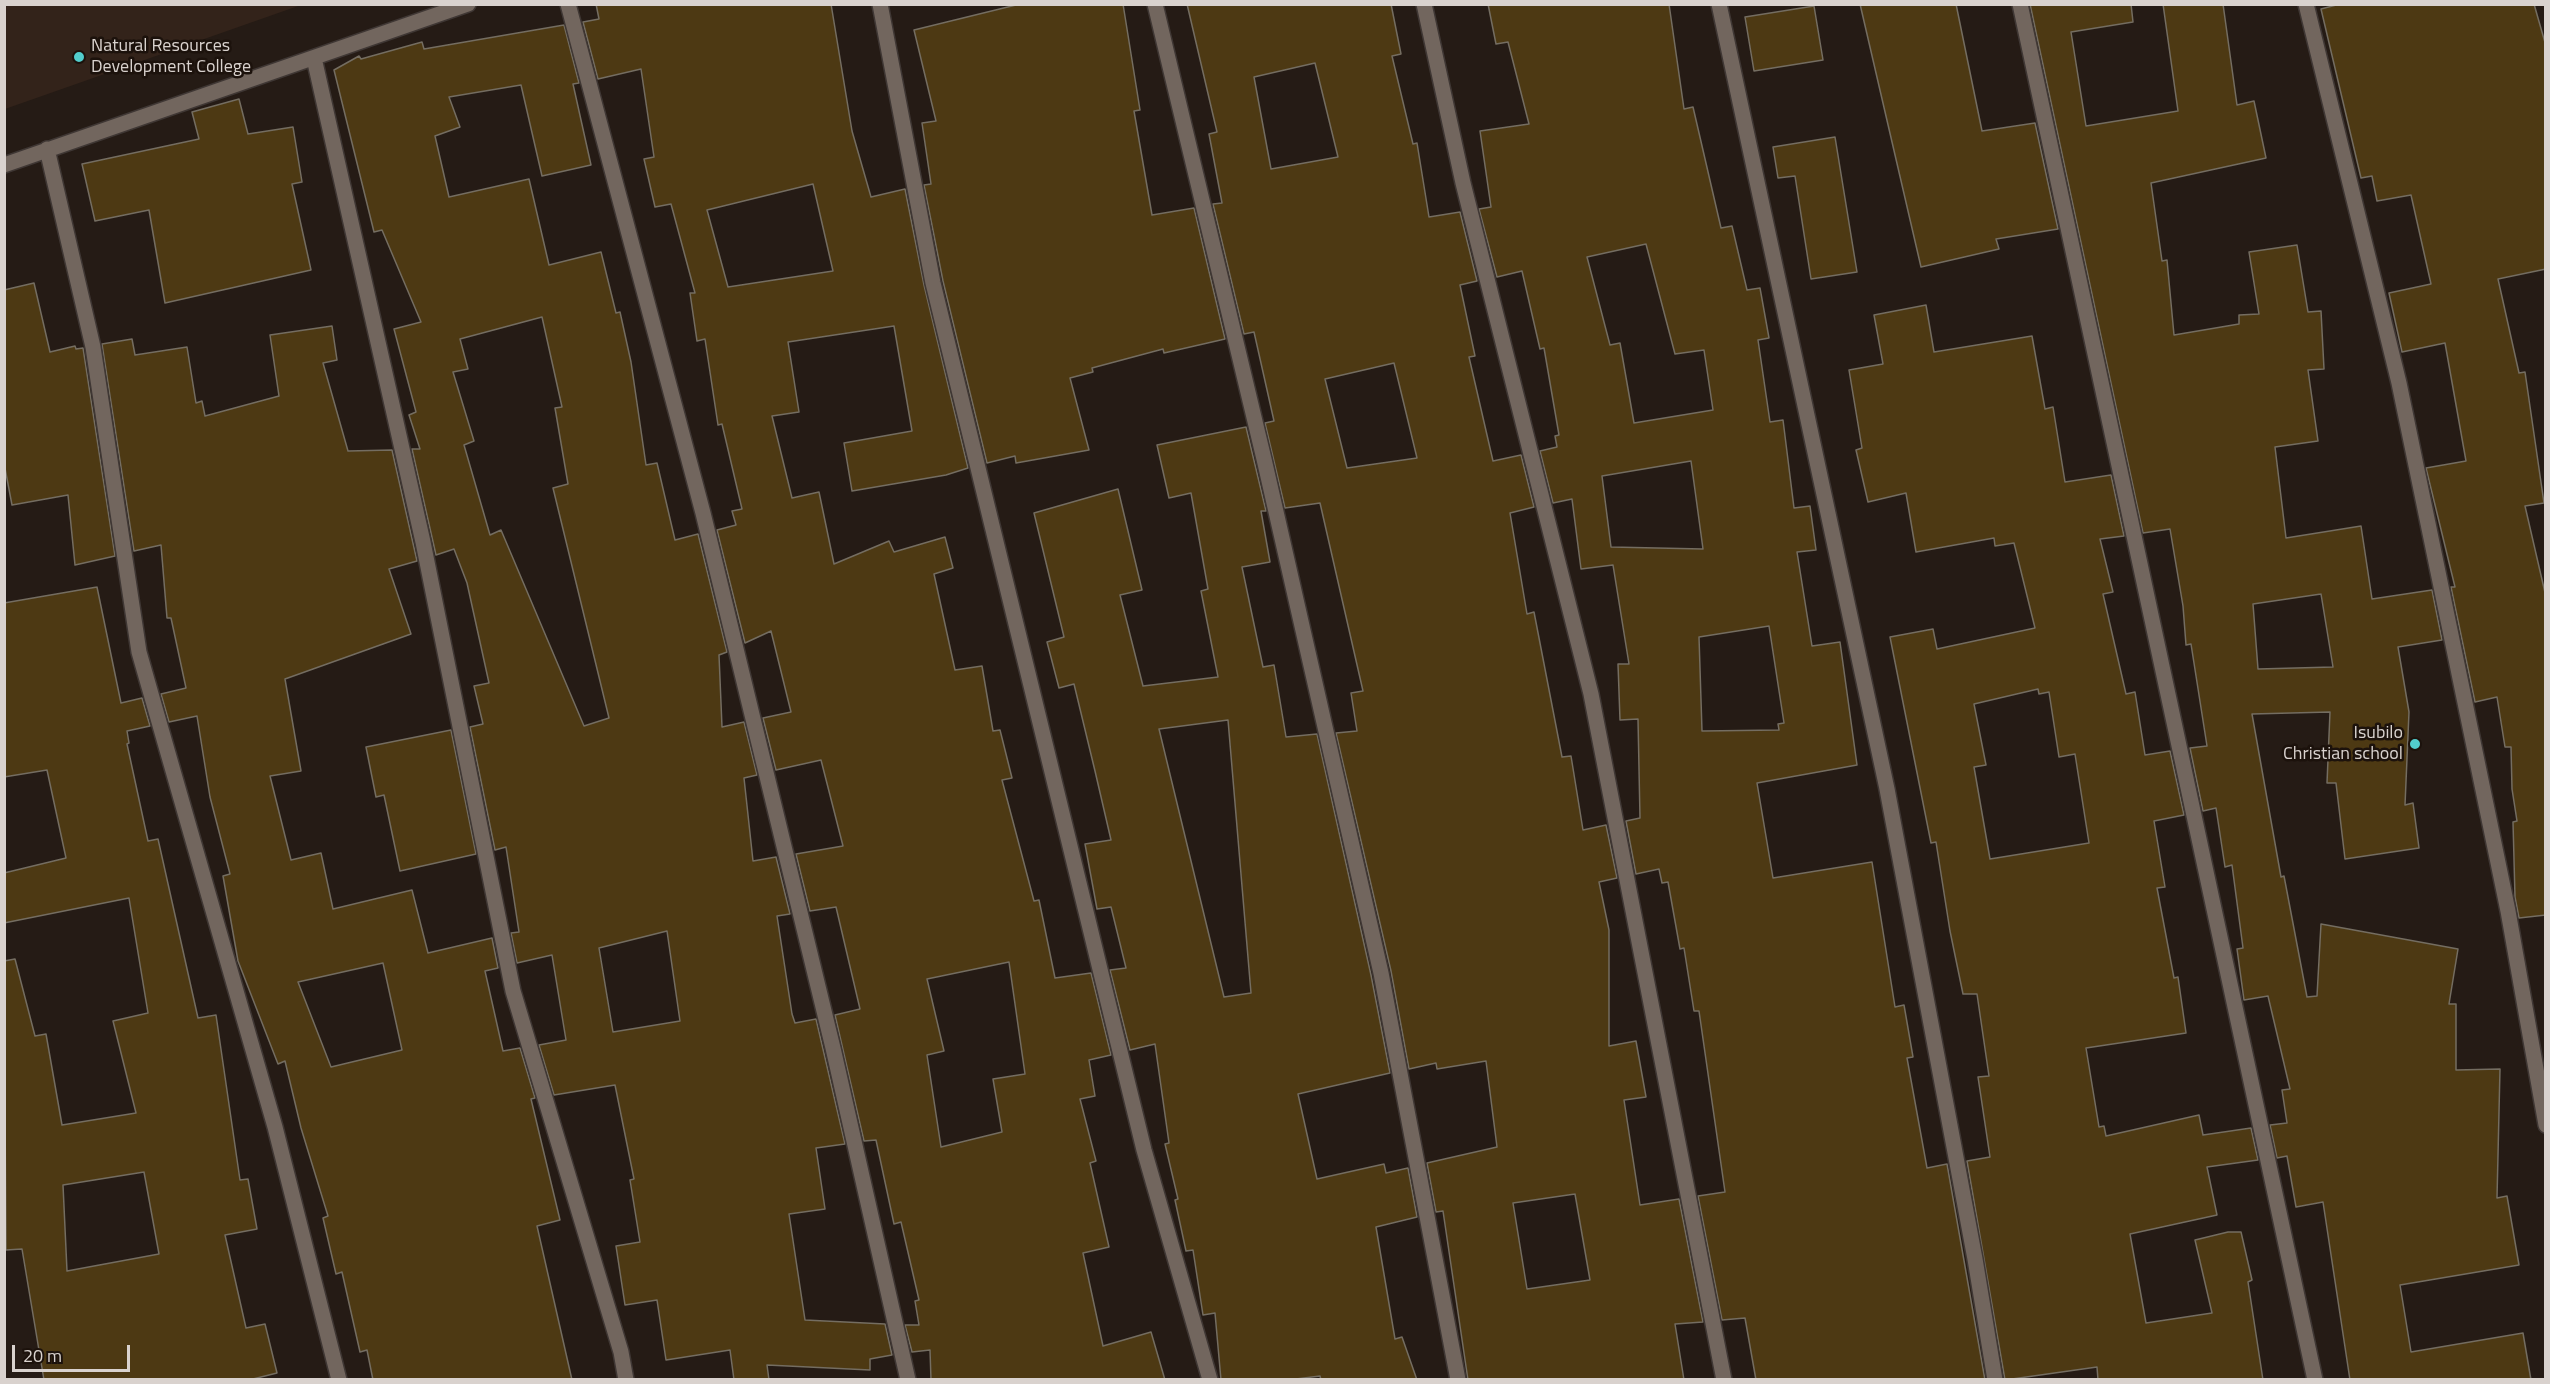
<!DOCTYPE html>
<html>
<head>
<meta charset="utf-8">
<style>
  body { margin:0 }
  #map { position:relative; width:2550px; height:1384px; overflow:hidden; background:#251b15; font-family:"Titillium Web",sans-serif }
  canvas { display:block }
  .frame { position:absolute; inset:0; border:6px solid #d9d2ce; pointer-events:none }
  .scale { position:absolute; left:12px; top:1345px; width:118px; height:27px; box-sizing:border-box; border:3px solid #d9d2ce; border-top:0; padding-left:8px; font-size:18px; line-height:21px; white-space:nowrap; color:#d9d2ce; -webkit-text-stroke:4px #1c120c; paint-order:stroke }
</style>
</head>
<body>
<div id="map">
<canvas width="2550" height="1384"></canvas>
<div class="frame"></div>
<div class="scale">20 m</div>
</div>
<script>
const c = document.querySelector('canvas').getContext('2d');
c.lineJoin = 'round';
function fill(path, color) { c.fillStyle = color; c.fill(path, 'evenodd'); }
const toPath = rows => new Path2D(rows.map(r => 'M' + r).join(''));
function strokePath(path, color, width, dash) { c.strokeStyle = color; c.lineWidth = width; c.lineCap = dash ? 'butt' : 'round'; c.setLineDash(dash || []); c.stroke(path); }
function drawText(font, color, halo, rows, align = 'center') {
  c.font = font + ' "Titillium Web",sans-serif'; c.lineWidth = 5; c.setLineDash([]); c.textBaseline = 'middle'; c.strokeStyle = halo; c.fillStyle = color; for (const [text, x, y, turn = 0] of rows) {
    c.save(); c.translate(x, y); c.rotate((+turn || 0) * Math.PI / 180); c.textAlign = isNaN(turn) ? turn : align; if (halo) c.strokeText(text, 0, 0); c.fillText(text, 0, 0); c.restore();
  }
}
const built = toPath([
  [5,4,301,4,301,5,5,109]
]);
const building = toPath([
  [596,4,831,4,852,131,871,197,905,189,924,285,968,468,946,475,852,491,844,443,912,431,894,326,788,342,799,412,772,416,792,498,819,492,834,564,889,541,894,552,945,537,953,568,934,574,955,670,982,666,993,731,1000,730,1012,778,1002,780,1034,901,1039,900,1055,978,1091,973,1111,1055,1089,1060,1095,1096,1080,1099,1096,1161,1090,1163,1109,1247,1083,1253,1103,1346,1151,1332,1165,1380,931,1380,930,1350,912,1352,905,1325,919,1325,915,1301,919,1300,901,1222,894,1224,876,1140,864,1141,835,1015,860,1009,836,907,810,911,796,854,843,846,821,760,776,770,763,718,791,712,771,631,745,643,717,530,736,525,732,511,742,509,722,424,718,425,705,339,697,341,690,293,695,293,671,204,655,207,644,159,654,157,641,69,598,79,583,22,599,19,596,4],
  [813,184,833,271,728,287,707,210,813,184],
  [1009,962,1025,1074,993,1079,1002,1132,941,1147,927,1055,944,1051,927,979,1009,962],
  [1020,4,1123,4,1140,110,1134,111,1152,215,1194,208,1225,339,1164,353,1163,349,1092,368,1093,372,1070,378,1089,450,1016,463,1015,456,987,463,943,281,924,185,931,184,922,123,936,121,914,30,1020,4],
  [1187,4,1391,4,1401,54,1392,56,1413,144,1417,143,1429,217,1460,212,1477,281,1460,285,1475,356,1469,357,1493,461,1521,455,1534,507,1510,513,1527,614,1534,612,1562,757,1571,756,1583,830,1606,825,1617,878,1599,882,1609,930,1609,1046,1636,1041,1646,1097,1624,1100,1640,1205,1679,1199,1703,1322,1675,1324,1684,1380,1468,1380,1443,1211,1436,1212,1427,1163,1497,1147,1486,1061,1437,1069,1436,1063,1409,1069,1391,971,1336,733,1357,731,1351,693,1363,691,1320,503,1285,508,1265,423,1274,421,1254,332,1244,334,1213,204,1222,203,1209,134,1217,132,1187,4],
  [1315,63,1338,157,1271,169,1254,77,1315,63],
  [1394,363,1417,458,1347,468,1325,379,1394,363],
  [1575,1194,1590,1280,1527,1289,1513,1203,1575,1194],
  [1488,4,1669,4,1684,109,1693,107,1721,228,1732,226,1747,290,1760,288,1769,338,1758,340,1770,422,1783,420,1794,508,1810,506,1816,550,1797,552,1812,646,1840,642,1857,765,1757,783,1773,878,1872,862,1895,1007,1904,1005,1913,1057,1907,1058,1927,1168,1947,1164,1985,1380,1756,1380,1745,1318,1722,1320,1698,1196,1725,1192,1699,1011,1694,1011,1684,948,1680,949,1668,882,1662,883,1659,869,1636,874,1626,821,1640,818,1638,719,1620,720,1618,664,1629,664,1613,565,1581,569,1572,499,1553,503,1540,451,1557,447,1555,436,1559,435,1544,348,1540,349,1522,271,1497,277,1479,209,1491,207,1480,131,1529,124,1508,42,1496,44,1488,4],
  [1646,244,1675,354,1704,350,1713,410,1634,423,1620,343,1610,345,1587,257,1646,244],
  [1691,461,1703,549,1611,547,1602,476,1691,461],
  [1769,626,1784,723,1778,724,1779,730,1702,731,1699,637,1769,626],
  [1860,4,1956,4,1982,131,2035,123,2058,229,1996,239,1999,249,1921,267,1860,4],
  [2030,4,2131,4,2133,22,2071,32,2086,126,2178,111,2163,4,2223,4,2237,105,2254,101,2266,158,2151,183,2162,261,2167,260,2174,335,2239,324,2239,315,2259,314,2249,252,2297,245,2308,312,2321,311,2324,369,2308,370,2318,441,2275,447,2286,538,2361,526,2372,599,2432,590,2442,640,2398,647,2409,712,2405,805,2413,803,2419,848,2345,859,2336,783,2327,783,2330,712,2252,714,2281,877,2284,876,2307,997,2317,996,2321,924,2458,949,2449,1004,2456,1004,2456,1070,2500,1069,2497,1198,2507,1196,2519,1265,2400,1285,2411,1352,2523,1333,2531,1380,2350,1380,2323,1202,2296,1207,2287,1156,2277,1158,2270,1125,2287,1123,2282,1090,2290,1089,2268,996,2244,1000,2237,949,2243,948,2232,865,2225,867,2216,808,2203,811,2190,748,2207,746,2191,644,2186,645,2183,606,2170,529,2143,533,2030,4],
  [2321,594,2333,667,2258,669,2253,604,2321,594],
  [2340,4,2534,4,2546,46,2546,269,2498,279,2519,373,2525,372,2544,503,2525,506,2546,597,2546,915,2519,918,2515,897,2513,822,2517,821,2512,789,2511,747,2505,747,2497,697,2475,702,2451,587,2455,587,2426,468,2466,461,2445,343,2402,352,2389,293,2431,284,2411,195,2377,201,2372,176,2361,178,2321,9,2340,4],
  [1814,6,1823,60,1754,71,1745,17,1814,6],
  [564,25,579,83,573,84,591,165,542,176,521,85,449,97,460,127,435,136,449,197,529,179,549,265,601,252,616,313,620,312,631,362,646,465,657,463,675,540,698,534,727,652,719,655,722,727,744,722,757,775,744,778,753,861,776,857,790,914,777,916,792,1014,795,1023,816,1019,845,1144,816,1148,825,1209,789,1214,805,1320,885,1324,892,1355,870,1359,870,1370,767,1365,769,1380,734,1380,730,1350,666,1360,657,1300,625,1305,616,1246,640,1242,630,1180,634,1179,615,1085,554,1095,539,1045,566,1040,552,955,517,963,511,933,519,932,506,847,495,850,470,727,483,724,474,686,489,683,467,583,454,549,436,555,412,449,420,449,409,415,416,412,394,329,421,322,382,230,374,232,334,70,359,56,361,59,422,42,424,49,564,25],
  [542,317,562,407,555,408,568,484,553,488,609,718,584,726,501,530,490,535,464,445,474,441,453,372,468,369,460,339,542,317],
  [667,931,680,1021,613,1032,599,948,667,931],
  [239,99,248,134,293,127,302,182,292,184,311,270,165,303,149,210,95,221,82,164,199,139,192,112,239,99],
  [1835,137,1857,272,1811,279,1795,176,1778,178,1773,147,1835,137],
  [34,283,50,352,75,346,76,349,83,348,115,556,75,565,68,495,12,505,4,463,4,290,34,283],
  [1926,305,1934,352,2032,336,2045,409,2053,407,2065,482,2111,475,2124,536,2100,539,2113,592,2103,594,2126,694,2135,692,2145,755,2170,751,2184,815,2154,821,2165,887,2157,888,2174,978,2178,977,2186,1033,2086,1048,2099,1127,2104,1126,2106,1136,2199,1115,2203,1135,2251,1128,2258,1160,2207,1167,2217,1215,2130,1234,2146,1323,2212,1313,2195,1240,2228,1232,2241,1232,2252,1280,2248,1282,2263,1380,2098,1380,2097,1367,2005,1380,1967,1161,1990,1157,1978,1077,1989,1076,1977,994,1963,994,1950,931,1936,842,1931,843,1890,637,1933,629,1937,649,2035,628,2014,543,1995,546,1994,538,1916,552,1906,493,1868,502,1856,450,1862,448,1849,370,1883,364,1874,315,1926,305],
  [2038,689,2039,694,2049,692,2059,757,2075,754,2089,843,1990,859,1974,767,1986,765,1974,704,2038,689],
  [332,326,337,360,323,363,348,451,392,450,417,561,389,569,411,634,285,679,301,771,270,776,291,860,321,853,333,909,412,890,428,953,492,938,498,968,485,971,503,1051,520,1048,535,1098,531,1099,560,1220,537,1226,572,1380,373,1380,367,1350,360,1352,342,1272,336,1274,323,1218,328,1216,301,1128,285,1061,278,1064,238,961,223,876,230,874,210,797,197,716,169,722,161,694,186,688,171,618,167,618,161,545,134,551,102,344,132,339,135,355,187,347,196,403,202,401,205,416,279,396,270,335,332,326],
  [383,963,402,1050,331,1067,298,982,383,963],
  [1246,427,1266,511,1261,511,1270,562,1242,567,1263,667,1274,665,1286,737,1317,734,1371,975,1390,1073,1298,1094,1317,1179,1384,1164,1386,1173,1408,1168,1417,1217,1376,1227,1395,1339,1402,1337,1417,1380,1321,1380,1320,1376,1288,1380,1221,1380,1215,1313,1203,1315,1193,1250,1186,1251,1175,1200,1178,1199,1165,1144,1169,1143,1155,1044,1130,1050,1110,970,1126,968,1111,907,1097,909,1085,844,1111,840,1095,771,1074,684,1059,688,1047,642,1064,637,1034,513,1118,489,1142,590,1120,595,1143,686,1218,677,1201,591,1208,589,1191,493,1169,498,1157,445,1246,427],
  [1228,720,1251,993,1224,997,1159,729,1228,720],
  [97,587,121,703,142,698,150,726,127,731,129,743,127,744,148,841,158,839,198,1018,216,1015,240,1180,248,1179,257,1229,225,1235,246,1328,265,1324,277,1373,249,1380,44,1380,22,1249,6,1250,4,961,15,959,35,1036,46,1034,62,1125,136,1113,113,1021,148,1013,129,898,4,923,4,873,66,858,47,770,4,777,4,603,97,587],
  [144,1172,159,1254,67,1271,63,1185,144,1172],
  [451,730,476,854,400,871,384,795,376,797,366,747,451,730]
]);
const minor = toPath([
  [568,4,703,513,833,1048,908,1380],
  [880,4,933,283,1144,1150,1210,1380],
  [1155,4,1264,459,1381,973,1458,1380],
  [1424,4,1463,183,1591,694,1724,1380],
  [1719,4,1887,789,1975,1259,1995,1380],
  [2020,4,2315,1380],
  [2306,4,2399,383,2508,911,2546,1125],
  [314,58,423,542,513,991,621,1352,626,1380],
  [47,149,93,347,139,652,275,1127,339,1380],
  [4,165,468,4]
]);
const markers = [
  [79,57,6,"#52cdcc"],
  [2415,744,6,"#52cdcc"]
];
const poiNames = [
  ["Natural Resources",91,47],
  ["Development College",91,68],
  ["Isubilo",2403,734,"right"],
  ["Christian school",2403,755,"right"]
];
fill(built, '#33231a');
fill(building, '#4d3913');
strokePath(building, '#746d61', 1.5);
strokePath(minor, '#3f3734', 18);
strokePath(minor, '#72665e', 15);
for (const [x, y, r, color] of markers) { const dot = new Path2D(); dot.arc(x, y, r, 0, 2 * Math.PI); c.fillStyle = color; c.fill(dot); strokePath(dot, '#1c120c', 2); }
drawText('18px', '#d9d2ce', '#1c120c', poiNames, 'left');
</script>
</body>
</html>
